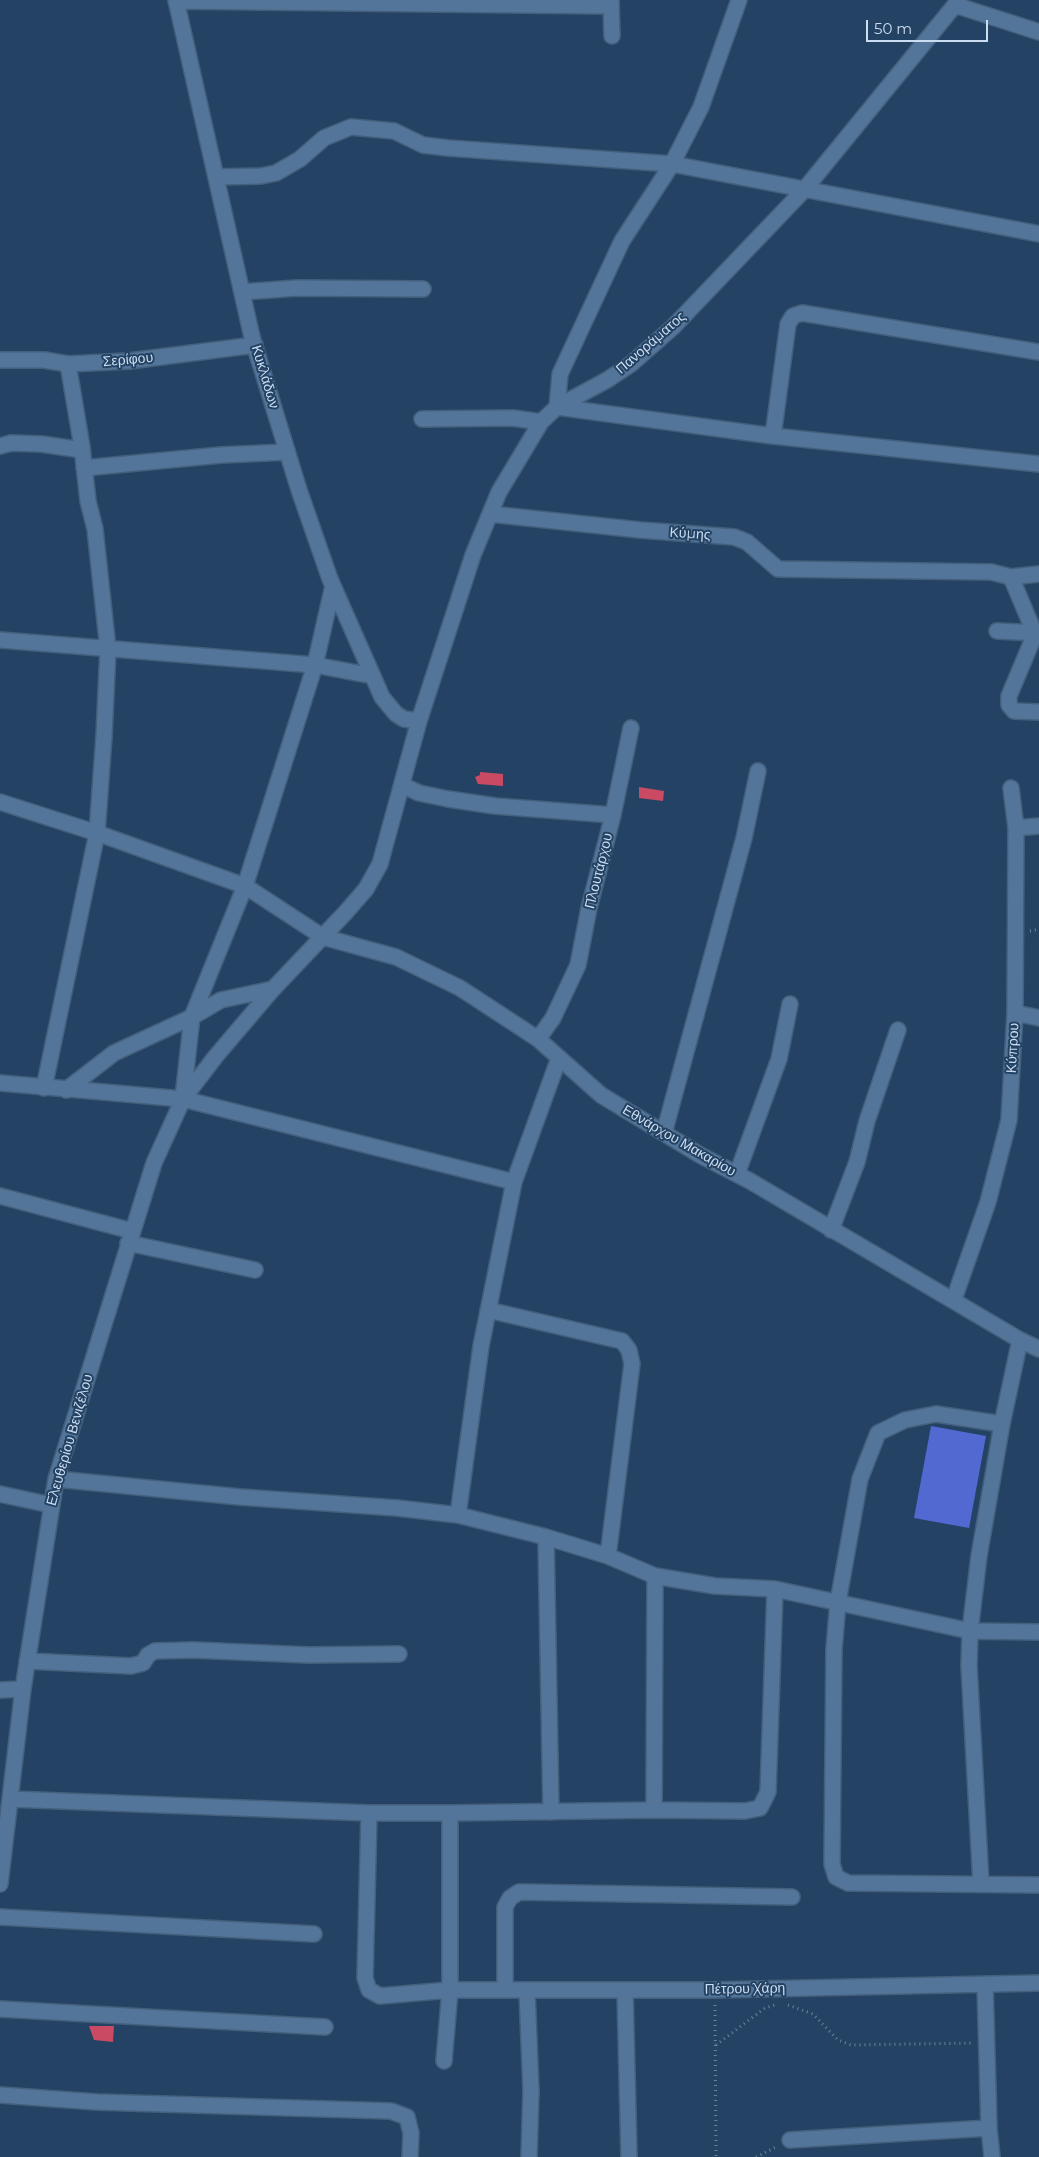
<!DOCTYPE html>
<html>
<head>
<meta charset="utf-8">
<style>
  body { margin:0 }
  #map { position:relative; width:1039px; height:2157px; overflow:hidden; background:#244364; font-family:Montserrat,sans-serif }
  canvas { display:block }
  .scale { position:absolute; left:866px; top:20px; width:122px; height:22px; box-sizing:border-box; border:2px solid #cbddf1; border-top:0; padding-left:6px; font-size:15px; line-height:18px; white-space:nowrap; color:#cbddf1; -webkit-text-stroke:4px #244364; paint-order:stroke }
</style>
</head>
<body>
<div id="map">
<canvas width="1039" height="2157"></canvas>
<div class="scale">50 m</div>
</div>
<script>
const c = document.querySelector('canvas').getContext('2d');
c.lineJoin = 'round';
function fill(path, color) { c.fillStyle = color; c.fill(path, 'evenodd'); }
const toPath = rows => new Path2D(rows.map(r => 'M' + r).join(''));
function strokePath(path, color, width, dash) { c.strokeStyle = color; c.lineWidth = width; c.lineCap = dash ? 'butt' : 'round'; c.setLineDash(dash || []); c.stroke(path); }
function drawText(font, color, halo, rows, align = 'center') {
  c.font = font + ' Montserrat,sans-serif'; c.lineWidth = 4; c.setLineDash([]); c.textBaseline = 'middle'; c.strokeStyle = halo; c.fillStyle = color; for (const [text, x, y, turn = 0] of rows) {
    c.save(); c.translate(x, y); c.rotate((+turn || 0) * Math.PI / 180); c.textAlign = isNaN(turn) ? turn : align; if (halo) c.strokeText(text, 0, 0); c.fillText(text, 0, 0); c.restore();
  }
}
const water = toPath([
  [480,772,503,774,503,786,478,784,475,777,480,775],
  [639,787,664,791,663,801,639,798],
  [89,2026,114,2026,113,2042,94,2040]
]);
const building = toPath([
  [931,1426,986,1436,969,1528,914,1518]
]);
const path = toPath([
  [1030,931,1039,929],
  [715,2005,716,2157],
  [788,2005,813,2014,838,2040,851,2045,974,2043],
  [716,2045,765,2008,775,2005],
  [756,2157,778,2146]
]);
const minor = toPath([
  [176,0,252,337,299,490,330,579,382,697,396,714,404,719,419,721],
  [611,0,612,36],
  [739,0,701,107,672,164,622,241,560,374,557,407,773,436,1039,464],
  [176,1,611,6],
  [955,5,1039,32],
  [216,177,261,176,276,173,300,159,324,138,351,127,394,131,423,145,448,148,672,164,1039,234],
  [242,292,297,288,423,289],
  [0,360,44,360,68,364,129,361,255,345],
  [422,419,513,418,541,422],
  [773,436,788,324,793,316,802,313,1039,352],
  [0,446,11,443,41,444,82,450],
  [84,468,221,455,287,452],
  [490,514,640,530,734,537,747,542,778,569,991,572,1011,577,1035,634,1009,696,1009,705,1014,711,1039,712],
  [1011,577,1039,574],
  [997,631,1039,633],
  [0,640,315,665,373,676],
  [402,785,419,793,448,799,495,806,613,815,589,908,578,965,553,1018,538,1039],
  [0,802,97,833,245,886,323,937,396,957,460,988,538,1039,601,1095,700,1155,750,1181,1020,1340,1039,1349],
  [613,815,631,728],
  [1016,828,1039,826],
  [1015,1013,1039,1018],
  [0,1083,183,1099,514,1182,559,1058],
  [44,1088,97,833,104,736,108,649,95,529,88,501,82,447,68,364],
  [66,1090,114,1053,192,1017,245,886,315,665,333,586],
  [183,1097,192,1017,221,1000,273,989],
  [664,1133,744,838,758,771],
  [737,1174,779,1059,790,1004],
  [0,1196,132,1231],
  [831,1230,857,1162,867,1121,898,1030],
  [128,1243,255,1270],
  [954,1299,988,1202,1009,1120,1015,1013,1016,828,1011,788],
  [488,1310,622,1341,629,1350,632,1364,608,1556,655,1576,715,1586,775,1589,970,1631,1039,1632],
  [1002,1424,936,1414,905,1420,878,1433,860,1479,838,1602,834,1649,832,1864,836,1877,848,1883,1039,1885],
  [56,1479,240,1497,397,1508,458,1515,546,1537,608,1556],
  [0,1494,51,1505],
  [458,1515,481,1346,514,1182],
  [546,1537,551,1812],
  [27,1661,131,1666,143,1663,148,1655,155,1651,193,1650,309,1655,399,1654],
  [0,1690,23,1689],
  [10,1799,369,1813,450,1813,450,1990,444,2061],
  [654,1810,655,1576],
  [369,1813,365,1978,369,1990,380,1996,450,1990,714,1990,1039,1983],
  [450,1813,654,1810,745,1811,760,1808,768,1792,775,1589],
  [0,1884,23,1689,56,1479,154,1163,183,1099,216,1056,273,989,346,912,366,889,380,864,419,721,473,555,499,492,541,422,557,407,607,380,631,364,673,327,804,190,959,0],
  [981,1884,969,1666,970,1631,979,1556,1002,1424,1020,1340],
  [0,1917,314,1934],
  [985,1984,989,2128,992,2157],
  [505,1990,505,1907,510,1898,519,1892,792,1897],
  [625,1990,629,2157],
  [527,1991,531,2091,529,2157],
  [0,2009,325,2027],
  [0,2095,97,2102,391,2111,407,2117,411,2133,410,2157],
  [790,2140,989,2128]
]);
const streetNames = [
  ["Πανοράματος",651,343,-41],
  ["Σερίφου",128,360,-5],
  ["Κυκλάδων",265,377,73],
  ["Κύμης",690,534,4],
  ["Πλουτάρχου",599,871,-76],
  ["Κύπρου",1013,1048,-87],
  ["Εθνάρχου Μακαρίου",679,1141,30],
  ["Ελευθερίου Βενιζέλου",70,1440,-74],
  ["Πέτρου Χάρη",745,1989,-1]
];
fill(water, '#ca4a64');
fill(building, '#5369d2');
strokePath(minor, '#435f7b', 18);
strokePath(path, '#69839e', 3, [1, 4]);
strokePath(minor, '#54759a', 15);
drawText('14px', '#cbddf1', '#244364', streetNames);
</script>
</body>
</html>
